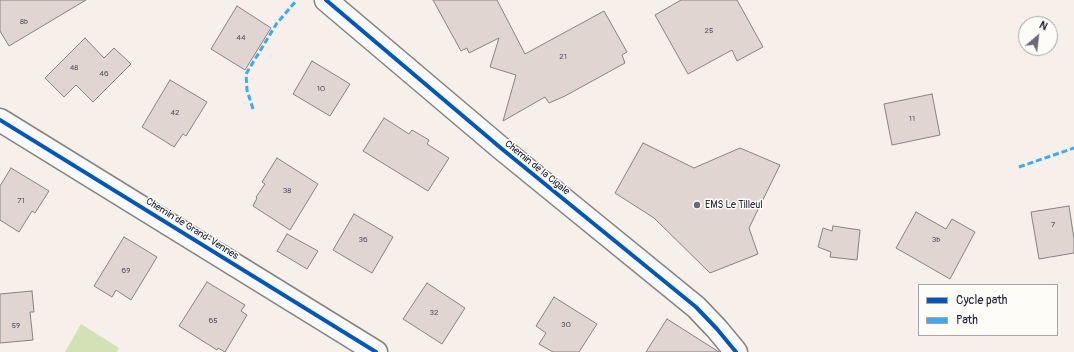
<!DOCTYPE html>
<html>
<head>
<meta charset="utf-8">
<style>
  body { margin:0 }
  #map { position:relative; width:1074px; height:352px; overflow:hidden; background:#f6efea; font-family:Pangolin,sans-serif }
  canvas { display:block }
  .legend { position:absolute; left:918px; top:284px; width:140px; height:52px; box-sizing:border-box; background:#fdfcf7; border:1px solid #a5a5ac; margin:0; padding:5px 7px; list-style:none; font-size:12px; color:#22223b }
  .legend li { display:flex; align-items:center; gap:8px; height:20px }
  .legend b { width:20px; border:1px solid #a5a5ac }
  .north { position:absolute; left:1018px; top:16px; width:40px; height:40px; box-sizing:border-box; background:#fdfcf7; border:1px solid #a5a5ac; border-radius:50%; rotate:28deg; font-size:11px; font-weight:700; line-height:16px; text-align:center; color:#22223b }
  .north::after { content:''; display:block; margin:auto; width:14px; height:18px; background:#6c6a78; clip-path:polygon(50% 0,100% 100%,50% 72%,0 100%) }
</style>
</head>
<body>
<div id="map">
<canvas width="1074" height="352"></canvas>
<ul class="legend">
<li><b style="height:5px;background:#0057b8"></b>Cycle path</li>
<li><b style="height:5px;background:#3fa9f5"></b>Path</li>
</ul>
<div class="north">N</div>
</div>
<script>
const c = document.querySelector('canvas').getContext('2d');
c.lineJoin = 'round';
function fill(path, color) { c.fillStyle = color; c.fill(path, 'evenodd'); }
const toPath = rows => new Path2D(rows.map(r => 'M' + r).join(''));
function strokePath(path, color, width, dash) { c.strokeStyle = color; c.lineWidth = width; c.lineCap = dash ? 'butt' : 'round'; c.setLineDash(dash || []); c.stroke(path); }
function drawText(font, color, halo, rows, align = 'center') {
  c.font = font + ' Pangolin,sans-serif'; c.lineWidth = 3; c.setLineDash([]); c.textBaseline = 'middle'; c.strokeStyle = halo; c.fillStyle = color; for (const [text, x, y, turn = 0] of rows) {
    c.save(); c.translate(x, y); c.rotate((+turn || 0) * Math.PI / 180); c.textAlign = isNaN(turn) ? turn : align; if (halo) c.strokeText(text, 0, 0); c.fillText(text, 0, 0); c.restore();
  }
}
const green = toPath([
  [81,324,119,348,117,352,65,352]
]);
const building = toPath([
  [0,0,86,0,9,46,0,31,0,0],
  [433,0,497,0,525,54,604,11,627,52,622,55,625,63,565,96,549,103,545,97,503,121,516,75,490,67,499,38,469,53,467,48,461,51,433,0],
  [681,0,737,0,763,47,737,61,732,50,688,74,655,15,681,0],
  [237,6,271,28,245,70,211,49,237,6],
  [85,38,104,58,114,48,131,64,93,102,76,85,64,97,45,78,85,38],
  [312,61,350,84,330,116,293,94,312,61],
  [170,80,207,102,186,136,183,134,174,147,142,127,170,80],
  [932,94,940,135,892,145,884,104,932,94],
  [384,118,409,134,412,130,429,140,427,144,449,158,428,191,363,151,384,118],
  [643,143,694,168,740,148,780,165,749,228,758,254,710,273,654,218,615,193,643,143],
  [277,158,318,184,290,230,253,206,257,198,256,197,265,184,262,182,277,158],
  [11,168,49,191,35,213,32,211,19,232,0,220,0,186,11,168],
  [1069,206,1074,239,1074,253,1039,259,1031,212,1069,206],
  [916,212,946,229,952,219,975,232,950,279,896,248,916,212],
  [354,214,393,237,372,273,333,250,354,214],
  [833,226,860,230,857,260,830,257,831,252,818,247,823,228,832,231,833,226],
  [287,234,318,251,307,269,277,251,287,234],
  [124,237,157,257,131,300,116,290,112,297,94,286,124,237],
  [207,282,245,305,241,311,247,315,225,352,218,348,217,350,179,326,207,282],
  [427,283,465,308,442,344,403,319,427,283],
  [32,291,34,312,30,312,33,340,0,343,0,294,32,291],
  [554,297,597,324,579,352,553,352,539,344,546,333,536,326,554,297],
  [667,319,719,352,646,352,667,319]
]);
const street = toPath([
  [326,0,502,149,696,307,717,329,736,352],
  [0,120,376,352]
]);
const quiet = toPath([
  [253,109,247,90,246,74,277,23,296,1],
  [1019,167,1074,148]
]);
const cycleway = toPath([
  [326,0,502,149,696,307,717,329,736,352],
  [0,120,376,352]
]);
const markers = [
  [697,205,4,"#6c6a78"]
];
const numberNames = [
  ["8b",24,22],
  ["25",709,31],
  ["44",241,38],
  ["21",563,57],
  ["48",74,68],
  ["46",104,74],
  ["10",321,89],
  ["42",175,113],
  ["11",912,119],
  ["38",287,191],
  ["71",21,201],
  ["7",1053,225],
  ["36",363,240],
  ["3b",936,240],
  ["69",126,271],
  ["32",434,313],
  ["65",213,321],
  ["30",566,325],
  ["59",16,326]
];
const streetNames = [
  ["Chemin de la Cigale",537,168,39],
  ["Chemin de Grand-Vennes",192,229,32]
];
const poiNames = [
  ["EMS Le Tilleul",705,205]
];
fill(green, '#d4e0b6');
fill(building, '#e0d5d0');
strokePath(building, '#868385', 1);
strokePath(street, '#868385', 25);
strokePath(street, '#faf9f7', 22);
strokePath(quiet, '#3fa9f5', 3, [6, 3]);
strokePath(cycleway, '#0057b8', 4);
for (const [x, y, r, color] of markers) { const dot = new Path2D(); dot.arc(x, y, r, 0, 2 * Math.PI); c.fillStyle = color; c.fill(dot); strokePath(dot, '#fdfcf7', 1.5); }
drawText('8px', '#545263', null, numberNames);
drawText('10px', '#22223b', '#fdfcf7', streetNames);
drawText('10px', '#22223b', '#fdfcf7', poiNames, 'left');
</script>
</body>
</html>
